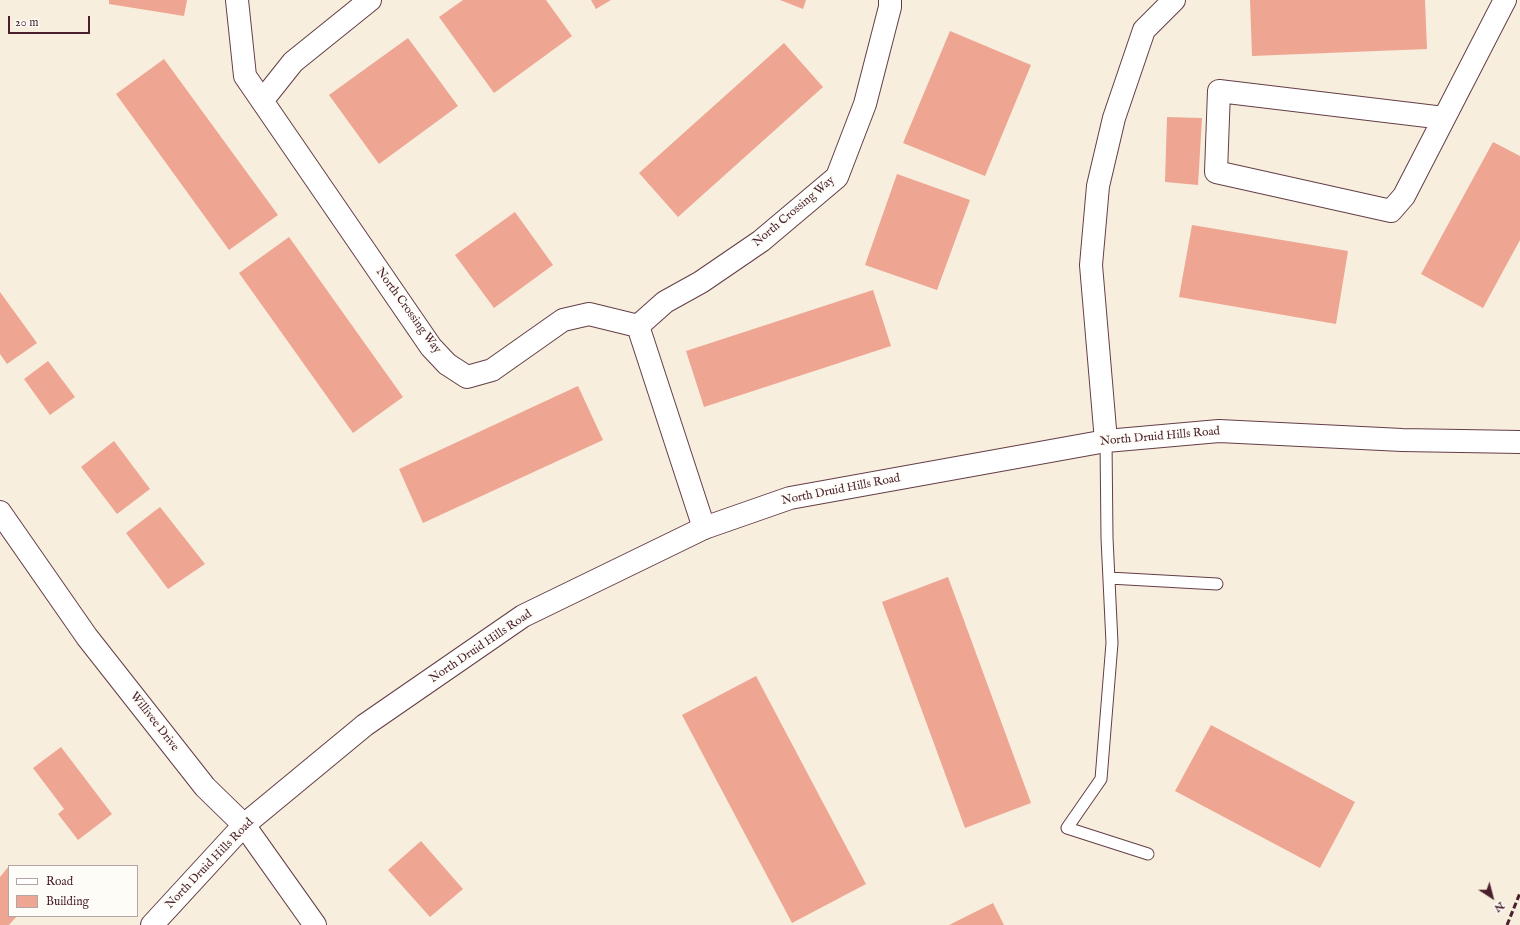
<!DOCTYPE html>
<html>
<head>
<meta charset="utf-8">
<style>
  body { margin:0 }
  #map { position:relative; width:1520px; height:925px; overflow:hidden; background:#f8eede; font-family:"IM FELL English",serif }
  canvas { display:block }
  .legend { position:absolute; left:8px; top:865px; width:130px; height:52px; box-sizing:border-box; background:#fdfcf7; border:1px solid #b5a4a5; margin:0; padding:5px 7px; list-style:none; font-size:12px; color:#4a1f2b }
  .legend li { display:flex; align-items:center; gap:8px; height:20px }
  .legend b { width:20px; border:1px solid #b5a4a5 }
  .north { position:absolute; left:1472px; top:877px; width:40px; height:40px; -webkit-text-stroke:3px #fdfcf7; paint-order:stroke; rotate:144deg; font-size:11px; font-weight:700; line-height:16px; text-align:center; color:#4a1f2b }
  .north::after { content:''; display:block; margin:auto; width:14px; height:18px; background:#4a1f2b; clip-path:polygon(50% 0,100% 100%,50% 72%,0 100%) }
  .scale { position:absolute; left:8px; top:16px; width:82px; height:18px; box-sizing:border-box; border:2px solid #4a1f2b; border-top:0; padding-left:5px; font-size:12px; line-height:14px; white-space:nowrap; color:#4a1f2b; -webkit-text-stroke:3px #fdfcf7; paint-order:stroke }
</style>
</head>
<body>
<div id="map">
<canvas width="1520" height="925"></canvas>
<ul class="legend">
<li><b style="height:5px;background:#fff"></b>Road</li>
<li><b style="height:11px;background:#eea592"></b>Building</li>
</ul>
<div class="north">N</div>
<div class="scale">20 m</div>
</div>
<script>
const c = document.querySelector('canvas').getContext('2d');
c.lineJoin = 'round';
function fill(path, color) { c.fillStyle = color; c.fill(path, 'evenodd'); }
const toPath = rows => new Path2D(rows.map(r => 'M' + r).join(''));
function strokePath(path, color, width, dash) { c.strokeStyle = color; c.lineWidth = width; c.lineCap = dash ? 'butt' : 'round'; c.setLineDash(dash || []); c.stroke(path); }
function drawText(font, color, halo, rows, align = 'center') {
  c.font = font + ' "IM FELL English",serif'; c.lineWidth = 4; c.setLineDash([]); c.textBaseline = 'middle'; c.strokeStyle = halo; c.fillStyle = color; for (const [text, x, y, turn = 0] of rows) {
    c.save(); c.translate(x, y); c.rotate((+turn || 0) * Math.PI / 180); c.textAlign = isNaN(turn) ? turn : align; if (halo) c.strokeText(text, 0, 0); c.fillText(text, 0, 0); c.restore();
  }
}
const building = toPath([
  [109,0,187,0,184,16,109,4],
  [463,0,546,0,572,36,494,93,439,17],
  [591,0,611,0,596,9],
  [780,0,806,0,803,9],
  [1250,0,1425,0,1427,49,1252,56],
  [950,31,1031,65,985,176,903,143],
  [408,38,458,106,379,164,329,95],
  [784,43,823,87,678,217,639,173],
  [164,59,278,215,229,250,116,94],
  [1167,117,1202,118,1198,185,1165,182],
  [1493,142,1520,156,1520,240,1483,308,1421,274],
  [897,174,970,200,937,290,865,265],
  [515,212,553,265,494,308,455,255],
  [1192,225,1348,251,1336,324,1179,297],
  [289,237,403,397,353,433,239,273],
  [873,290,891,346,704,407,686,351],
  [0,292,37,343,7,364,0,354],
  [48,361,75,397,50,415,24,379],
  [578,386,603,440,423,523,399,469],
  [114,441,150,489,117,514,81,467],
  [160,507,205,564,168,589,126,533],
  [948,577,1031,803,965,828,882,602],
  [756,676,866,884,792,923,682,715],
  [1211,725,1355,802,1320,868,1175,791],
  [61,747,112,814,78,840,58,814,64,809,33,768],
  [421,841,463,889,430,917,388,870],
  [9,866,9,916,17,916,9,925,0,925,0,877],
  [993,903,1004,925,949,925]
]);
const service = toPath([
  [1106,441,1107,538,1112,643,1101,779,1067,828,1148,854],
  [1109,578,1217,584]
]);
const minor = toPath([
  [237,0,245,76,431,347,447,364,467,377,492,370,563,320,589,314,638,326,665,302,701,282,761,241,837,177,865,104,890,7,890,0],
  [262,101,293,62,370,0],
  [1444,118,1219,91,1216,172,1391,211,1404,196,1505,0],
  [638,326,704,528],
  [1106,441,1091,265,1098,186,1114,118,1144,30,1174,0],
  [0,512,87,637,205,787,244,825,315,925]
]);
const secondary = toPath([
  [152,925,244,825,365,725,523,616,704,528,790,498,1106,441,1219,431,1402,440,1520,442]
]);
const rail = toPath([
  [1507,925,1520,893]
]);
const streetNames = [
  ["North Crossing Way",794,212,-40],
  ["North Crossing Way",408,311,54],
  ["North Druid Hills Road",1160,437,-5],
  ["North Druid Hills Road",841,490,-11],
  ["North Druid Hills Road",481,647,-34],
  ["Willivee Drive",154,722,52],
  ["North Druid Hills Road",210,864,-46]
];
fill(building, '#eea592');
strokePath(service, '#643e46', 13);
strokePath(minor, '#643e46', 24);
strokePath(secondary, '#643e46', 24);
strokePath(service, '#fff', 11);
strokePath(minor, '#fff', 22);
strokePath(secondary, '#fff', 22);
strokePath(rail, '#4a1f2b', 3, [6, 3]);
drawText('12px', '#4a1f2b', '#fdfcf7', streetNames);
</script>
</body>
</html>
